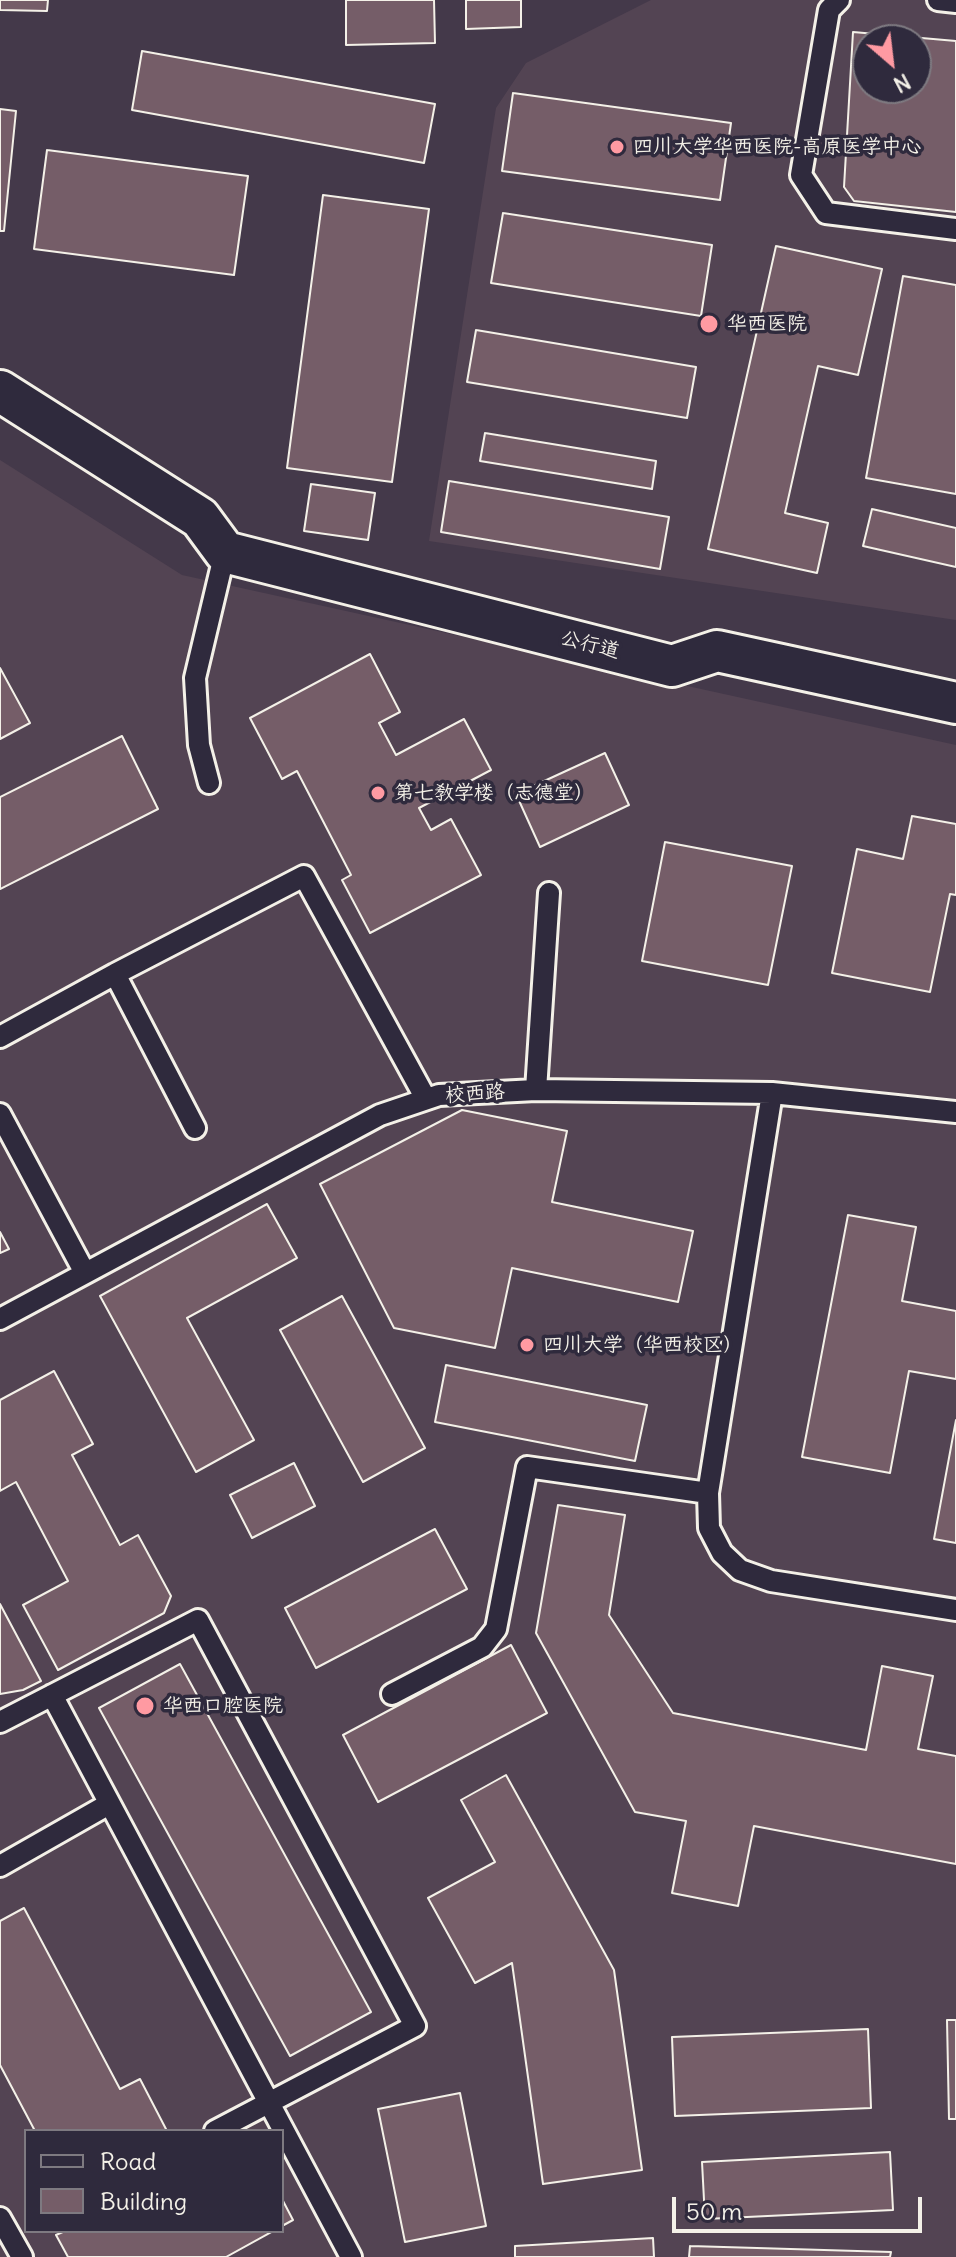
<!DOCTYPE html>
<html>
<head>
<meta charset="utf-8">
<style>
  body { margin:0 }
  #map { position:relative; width:956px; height:2257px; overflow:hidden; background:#44394a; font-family:Delius,sans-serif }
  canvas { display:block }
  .legend { position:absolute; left:24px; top:2129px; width:260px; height:104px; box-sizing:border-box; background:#2f2a3d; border:2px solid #7e7a81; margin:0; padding:10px 14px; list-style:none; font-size:24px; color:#f4f1e8 }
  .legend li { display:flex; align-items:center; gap:16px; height:40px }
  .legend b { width:40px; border:2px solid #7e7a81 }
  .north { position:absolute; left:852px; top:24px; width:80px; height:80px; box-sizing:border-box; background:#2f2a3d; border:2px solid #7e7a81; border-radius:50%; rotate:152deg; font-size:22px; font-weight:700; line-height:32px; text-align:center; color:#f4f1e8 }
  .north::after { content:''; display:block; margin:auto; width:28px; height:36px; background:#ff9aa2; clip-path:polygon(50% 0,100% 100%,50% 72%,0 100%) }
  .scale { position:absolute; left:672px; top:2197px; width:250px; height:36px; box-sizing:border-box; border:4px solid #f4f1e8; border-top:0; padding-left:10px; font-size:24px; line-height:28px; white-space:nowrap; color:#f4f1e8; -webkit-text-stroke:6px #2f2a3d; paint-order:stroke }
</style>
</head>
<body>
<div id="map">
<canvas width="956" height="2257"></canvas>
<ul class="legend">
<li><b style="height:10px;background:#2f2a3d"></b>Road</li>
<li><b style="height:22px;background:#755d68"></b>Building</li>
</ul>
<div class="north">N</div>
<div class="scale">50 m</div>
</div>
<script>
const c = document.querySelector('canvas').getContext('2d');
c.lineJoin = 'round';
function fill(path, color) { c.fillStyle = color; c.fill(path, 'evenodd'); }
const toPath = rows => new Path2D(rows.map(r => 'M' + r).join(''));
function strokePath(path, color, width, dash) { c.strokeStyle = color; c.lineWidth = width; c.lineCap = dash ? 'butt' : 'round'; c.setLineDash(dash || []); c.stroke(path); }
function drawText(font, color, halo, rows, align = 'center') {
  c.font = font + ' Delius,"LXGW WenKai TC",sans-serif'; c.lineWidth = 7; c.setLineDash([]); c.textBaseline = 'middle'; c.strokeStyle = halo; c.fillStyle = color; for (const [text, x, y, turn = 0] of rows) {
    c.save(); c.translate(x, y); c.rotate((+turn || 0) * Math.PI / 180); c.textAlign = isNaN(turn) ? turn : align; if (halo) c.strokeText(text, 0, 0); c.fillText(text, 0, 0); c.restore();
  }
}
const built = toPath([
  [651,0,956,0,956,620,429,541,496,108,526,63],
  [868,40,916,40,916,88,868,88],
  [0,460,182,575,956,745,956,2257,0,2257],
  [26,2131,282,2131,282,2231,26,2231]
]);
const building = toPath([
  [0,0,48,0,47,11,0,10,0,0],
  [346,0,434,0,435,43,346,45,346,0],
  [466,0,521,0,521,27,466,29,466,0],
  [853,32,956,41,956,212,854,201,844,187,853,32],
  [868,40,916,40,916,88,868,88,868,40],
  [142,51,435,104,424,163,132,110,142,51],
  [513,93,731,123,720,200,502,171,513,93],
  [0,109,16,111,4,231,0,231,0,109],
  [47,150,248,176,234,275,34,249,47,150],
  [323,195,429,209,392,482,287,468,323,195],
  [503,213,712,245,701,316,491,283,503,213],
  [776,246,882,269,858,375,818,366,785,513,828,523,817,573,708,549,776,246],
  [903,276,956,285,956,494,866,478,903,276],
  [476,330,696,367,687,418,467,382,476,330],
  [485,433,656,461,652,489,480,461,485,433],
  [449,481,669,517,660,569,441,532,449,481],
  [311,484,375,493,368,540,304,531,311,484],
  [872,509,956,528,956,567,863,546,872,509],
  [370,654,400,712,379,723,396,755,464,719,491,770,419,808,431,830,451,819,481,875,370,933,342,880,351,875,297,771,282,779,250,718,370,654],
  [0,668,30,723,0,739,0,668],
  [122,736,158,809,0,889,0,797,122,736],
  [605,753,629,805,540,847,516,794,605,753],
  [912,816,956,824,956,895,950,894,930,992,832,973,857,849,903,859,912,816],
  [665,842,792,866,768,985,642,961,665,842],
  [462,1110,567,1131,552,1202,693,1231,678,1302,512,1268,495,1348,394,1328,320,1184,462,1110],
  [267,1204,297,1258,187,1318,254,1440,196,1472,100,1296,267,1204],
  [848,1215,916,1227,902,1301,956,1311,956,1379,909,1371,890,1473,802,1457,848,1215],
  [0,1232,9,1249,0,1253,0,1232],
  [342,1296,425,1448,363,1482,280,1330,342,1296],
  [446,1365,647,1405,635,1461,435,1422,446,1365],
  [54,1371,93,1444,72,1455,120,1545,138,1535,171,1596,164,1613,58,1670,23,1605,68,1581,16,1482,0,1491,0,1400,54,1371],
  [956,1420,956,1543,934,1539,956,1420],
  [294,1463,315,1506,252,1538,230,1495,294,1463],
  [558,1505,625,1515,609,1615,673,1713,866,1750,882,1666,933,1676,918,1749,956,1756,956,1864,754,1826,738,1906,672,1893,686,1821,635,1812,536,1633,558,1505],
  [435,1529,467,1589,316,1668,285,1608,435,1529],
  [0,1604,41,1681,23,1690,0,1694,0,1604],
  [511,1645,547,1713,378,1802,343,1735,511,1645],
  [180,1664,371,2012,290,2056,99,1708,180,1664],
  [506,1775,614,1970,642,2170,543,2184,512,1963,475,1983,428,1898,495,1862,461,1800,506,1775],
  [24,1908,120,2089,140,2079,167,2131,35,2131,0,2065,0,1921,24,1908],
  [947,2020,956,2020,956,2119,949,2119,947,2020],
  [868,2029,871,2108,675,2116,672,2037,868,2029],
  [460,2093,486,2226,405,2242,378,2109,460,2093],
  [890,2152,893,2210,705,2219,702,2162,890,2152],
  [282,2199,293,2220,282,2226,282,2199],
  [65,2231,273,2231,226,2257,68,2257,56,2235,65,2231],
  [653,2238,654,2257,515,2257,515,2246,653,2238],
  [690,2246,891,2252,890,2257,689,2257,690,2246]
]);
const service = toPath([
  [839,0,829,10,801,175,826,213,956,229],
  [938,0,956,2],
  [209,783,199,745,195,678,225,552],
  [115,974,195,1128],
  [0,1037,115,974,304,876,426,1099],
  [536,1090,549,893],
  [772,1093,708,1493,709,1528,722,1553,740,1570,771,1581,956,1610],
  [0,1114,85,1273],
  [0,1319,380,1115,439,1095,536,1090,772,1093,956,1112],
  [392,1694,482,1647,496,1629,527,1467,708,1493],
  [52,1695,351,2257],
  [0,1722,198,1620,415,2026,215,2131],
  [0,1866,109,1804],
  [0,2218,22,2257]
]);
const minor = toPath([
  [0,391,200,518,225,552,672,666,717,651,956,703]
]);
const markers = [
  [617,147,8,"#ff9aa2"],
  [709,324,10,"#ff9aa2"],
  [378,793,8,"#ff9aa2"],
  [527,1345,8,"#ff9aa2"],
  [145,1706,10,"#ff9aa2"]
];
const poiNames = [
  ["四川大学华西医院-高原医学中心",633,147],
  ["华西医院",727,324],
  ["第七教学楼（志德堂）",394,793],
  ["四川大学（华西校区）",543,1345],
  ["华西口腔医院",163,1706]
];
const streetNames = [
  ["公行道",590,645,14],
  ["校西路",475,1094,-4]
];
fill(built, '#534453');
fill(building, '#755d68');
strokePath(building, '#f4f1e8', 2);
strokePath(service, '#f4f1e8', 26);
strokePath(minor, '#f4f1e8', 46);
strokePath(service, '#2f2a3d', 20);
strokePath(minor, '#2f2a3d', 40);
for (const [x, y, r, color] of markers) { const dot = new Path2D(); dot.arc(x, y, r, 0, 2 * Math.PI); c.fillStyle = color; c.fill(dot); strokePath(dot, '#2f2a3d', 3); }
drawText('20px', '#f4f1e8', '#2f2a3d', poiNames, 'left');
drawText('20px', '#f4f1e8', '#2f2a3d', streetNames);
</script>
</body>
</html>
